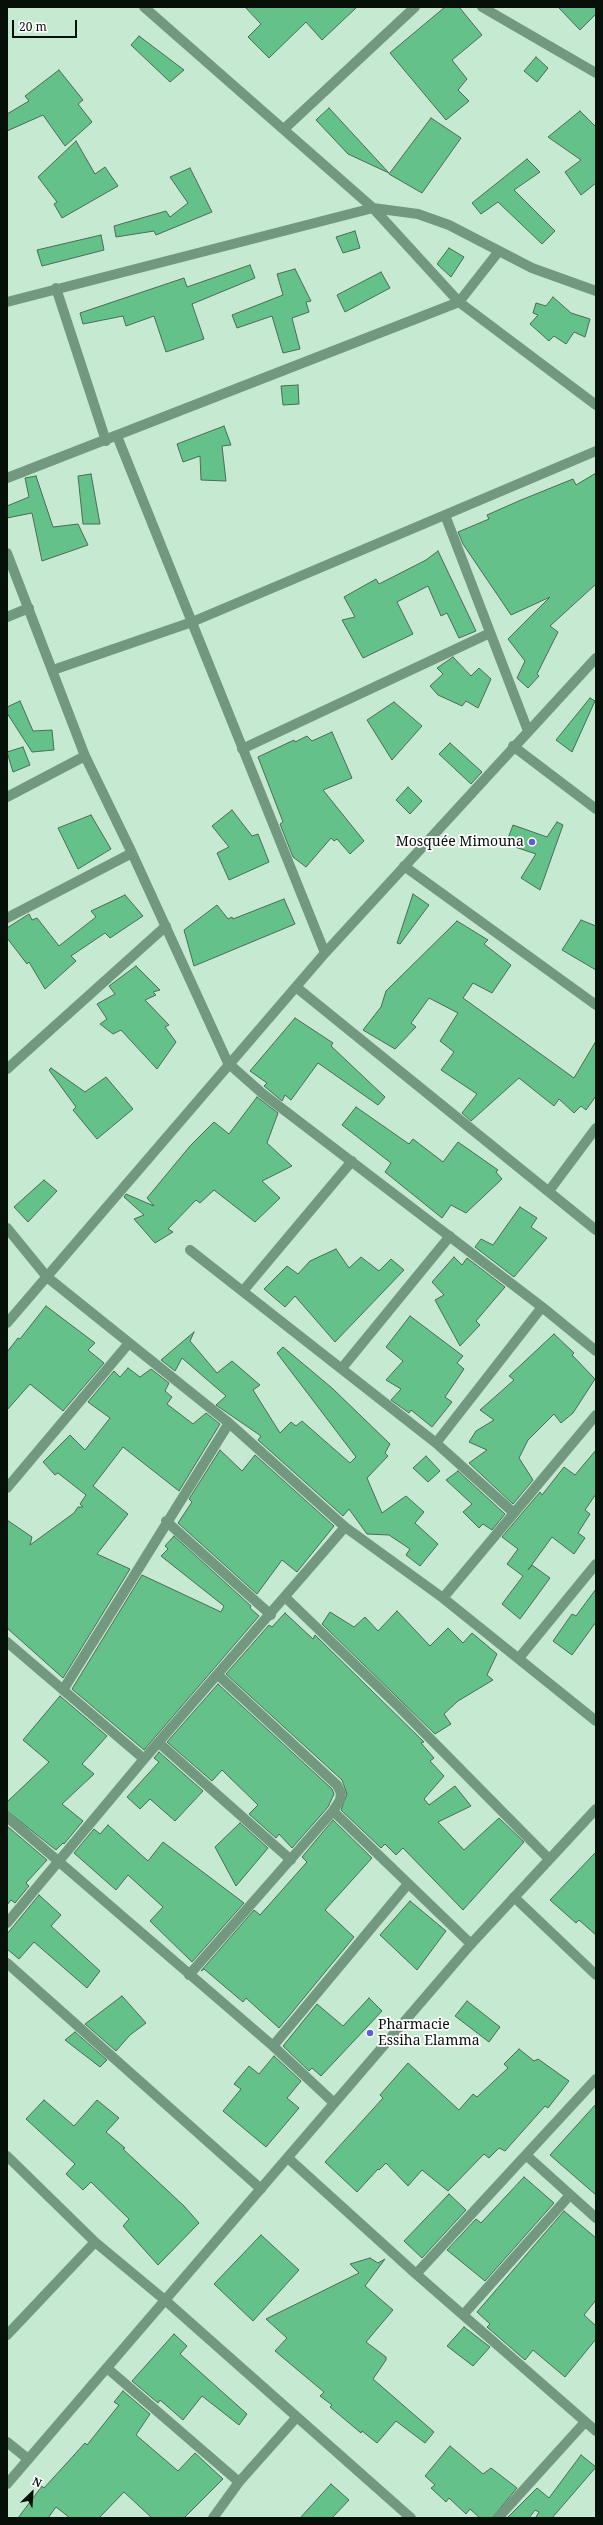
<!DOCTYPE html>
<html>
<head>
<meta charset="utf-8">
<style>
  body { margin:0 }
  #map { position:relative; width:603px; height:2525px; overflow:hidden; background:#c6e9d1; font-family:"Noto Serif",serif }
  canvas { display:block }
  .frame { position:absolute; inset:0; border:8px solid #051008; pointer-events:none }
  .north { position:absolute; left:12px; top:2473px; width:40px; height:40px; -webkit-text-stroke:3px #fff; paint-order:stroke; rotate:25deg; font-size:11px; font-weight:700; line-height:16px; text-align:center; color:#051008 }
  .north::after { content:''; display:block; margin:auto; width:14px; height:18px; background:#051008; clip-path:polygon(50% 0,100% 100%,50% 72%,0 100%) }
  .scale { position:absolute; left:12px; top:20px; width:65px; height:18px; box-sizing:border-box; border:2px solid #051008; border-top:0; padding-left:5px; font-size:12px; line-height:14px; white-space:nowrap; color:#051008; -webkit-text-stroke:3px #fff; paint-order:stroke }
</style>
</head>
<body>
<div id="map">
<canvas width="603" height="2525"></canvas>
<div class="frame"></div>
<div class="north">N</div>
<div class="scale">20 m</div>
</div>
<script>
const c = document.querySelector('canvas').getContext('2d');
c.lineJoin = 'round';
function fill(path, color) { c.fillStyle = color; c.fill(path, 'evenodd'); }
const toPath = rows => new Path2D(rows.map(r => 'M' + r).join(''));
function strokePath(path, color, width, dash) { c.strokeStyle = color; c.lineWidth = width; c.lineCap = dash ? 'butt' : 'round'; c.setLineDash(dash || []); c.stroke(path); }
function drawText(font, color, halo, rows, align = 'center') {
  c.font = font + ' "Noto Serif",serif'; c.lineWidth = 3.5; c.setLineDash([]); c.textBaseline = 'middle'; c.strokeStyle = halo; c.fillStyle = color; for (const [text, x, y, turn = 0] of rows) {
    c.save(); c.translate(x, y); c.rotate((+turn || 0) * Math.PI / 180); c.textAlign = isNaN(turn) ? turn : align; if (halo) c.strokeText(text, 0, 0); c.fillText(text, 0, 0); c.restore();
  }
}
const building = toPath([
  [245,7,357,7,322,40,306,22,269,58,248,37,261,24,245,7],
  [445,7,459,7,482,35,452,60,467,79,458,90,469,101,446,120,390,53,445,7],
  [558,7,596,7,596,14,580,30,558,7],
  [139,36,184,70,170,82,131,45,139,36],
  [536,57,548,68,537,82,524,71,536,57],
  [59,70,83,100,78,104,92,122,65,146,43,115,7,131,7,114,29,101,25,96,59,70],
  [329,108,389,173,348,154,316,120,329,108],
  [580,111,596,127,596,183,581,195,565,172,581,160,548,137,580,111],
  [431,118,461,138,422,193,389,174,431,118],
  [76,141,95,174,105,167,118,186,62,218,54,204,57,202,38,177,76,141],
  [527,159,540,172,514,190,555,231,542,244,498,202,481,214,472,203,527,159],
  [190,168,212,212,156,235,154,231,116,237,114,226,166,211,170,217,188,203,170,177,190,168],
  [355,231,360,248,343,253,336,237,355,231],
  [101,235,104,250,42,266,37,250,101,235],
  [449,248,464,257,451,277,437,264,449,248],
  [250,265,255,278,192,304,204,339,166,352,154,316,126,326,123,316,83,324,80,313,184,278,187,287,250,265],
  [295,269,311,301,306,302,309,312,292,318,300,349,283,353,272,316,237,328,232,315,283,295,277,274,295,269],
  [381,272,390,288,345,312,337,295,381,272],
  [553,297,571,313,590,319,585,337,574,332,566,344,554,336,549,341,530,324,538,315,533,313,536,303,546,306,553,297],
  [298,385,299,404,283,405,281,386,298,385],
  [224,426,231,445,222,446,226,481,201,480,200,456,183,462,177,444,224,426],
  [596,473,596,584,550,626,558,632,537,674,539,676,528,688,517,678,525,661,508,639,550,597,511,615,463,544,458,532,489,519,487,515,521,500,573,479,576,485,596,473],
  [91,474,100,524,83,524,78,476,91,474],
  [36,476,53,527,78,524,88,545,42,561,32,513,7,518,7,506,29,497,25,478,36,476],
  [438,551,476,631,459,638,447,613,441,616,428,586,397,602,413,634,363,658,342,620,355,617,344,597,376,579,379,584,426,560,438,551],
  [453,657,471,676,479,668,491,679,478,708,466,701,462,706,438,695,430,686,443,674,437,668,453,657],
  [590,698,595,701,572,752,556,740,590,698],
  [20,701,33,731,52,730,54,750,32,752,7,713,7,707,20,701],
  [394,702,422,726,392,760,367,720,394,702],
  [332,732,352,778,323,790,364,841,350,854,337,839,334,841,331,838,306,867,293,857,280,824,283,822,258,757,294,740,295,742,307,736,312,741,332,732],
  [450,743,482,772,471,784,439,754,450,743],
  [23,747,30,765,13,772,7,752,23,747],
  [408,787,422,801,410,814,396,800,408,787],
  [232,810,252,836,258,834,269,862,229,880,217,853,229,847,212,826,232,810],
  [91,815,111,849,78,869,58,828,91,815],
  [557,822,563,825,540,890,521,878,536,854,506,844,513,825,547,837,557,822],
  [413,894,429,905,400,944,397,943,413,894],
  [125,895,143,916,110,938,105,933,71,956,76,961,45,989,29,962,27,964,7,938,7,928,29,914,32,920,37,918,59,946,96,917,91,911,125,895],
  [284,899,295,924,194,966,184,930,217,905,228,919,232,917,233,919,284,899],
  [581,920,596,926,596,970,562,950,581,920],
  [457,921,488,940,484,944,511,965,492,993,473,983,463,998,574,1078,596,1041,596,1096,586,1110,581,1106,574,1113,559,1099,554,1106,519,1078,471,1121,462,1113,477,1094,441,1070,454,1052,440,1041,458,1013,429,998,411,1023,416,1027,395,1049,363,1030,381,1007,386,991,457,921],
  [136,966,160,990,153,992,156,995,145,1000,169,1025,165,1027,176,1042,157,1069,121,1030,113,1034,100,1024,107,1019,97,1004,115,994,109,986,136,966],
  [295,1018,333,1043,331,1046,385,1097,378,1105,318,1063,291,1100,285,1095,282,1101,264,1086,267,1083,250,1071,295,1018],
  [51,1068,85,1092,106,1077,133,1109,97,1139,73,1110,76,1107,49,1070,51,1068],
  [257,1097,278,1113,267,1143,292,1166,262,1181,280,1198,255,1222,214,1190,200,1203,196,1200,168,1229,173,1232,155,1243,134,1219,144,1215,124,1197,126,1194,154,1206,147,1198,190,1146,214,1122,229,1134,257,1097],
  [356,1107,409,1144,413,1139,443,1162,458,1142,498,1170,496,1172,502,1179,466,1213,451,1205,442,1218,385,1172,391,1163,342,1125,356,1107],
  [44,1180,57,1191,28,1222,14,1207,44,1180],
  [520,1207,537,1218,531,1227,547,1238,514,1277,475,1247,481,1239,493,1245,520,1207],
  [336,1249,349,1268,361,1257,379,1271,391,1259,404,1270,335,1342,295,1296,285,1307,264,1289,287,1266,298,1274,310,1261,336,1249],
  [454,1257,462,1265,467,1258,505,1287,476,1321,480,1325,460,1346,435,1300,444,1295,432,1282,454,1257],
  [46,1306,95,1343,88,1350,104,1363,63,1411,30,1384,7,1410,7,1352,18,1338,20,1339,46,1306],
  [410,1316,463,1356,457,1363,464,1369,445,1397,452,1402,432,1427,411,1410,409,1413,391,1400,401,1389,386,1380,403,1361,386,1347,410,1316],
  [194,1332,190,1341,217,1373,232,1361,260,1385,253,1390,280,1433,291,1422,296,1426,302,1421,350,1463,356,1457,277,1353,283,1347,332,1388,390,1444,385,1453,388,1456,367,1478,382,1513,406,1496,424,1512,415,1523,438,1544,420,1566,406,1555,410,1549,389,1535,367,1534,349,1509,343,1516,258,1440,261,1436,216,1405,226,1396,182,1358,175,1371,161,1360,194,1332],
  [554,1334,574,1353,572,1355,595,1379,573,1413,561,1423,554,1414,528,1440,519,1458,533,1480,513,1504,469,1463,487,1450,469,1442,476,1431,494,1420,480,1410,514,1380,509,1376,554,1334],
  [128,1368,140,1377,151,1369,169,1383,165,1391,172,1397,167,1404,193,1424,206,1413,220,1424,179,1491,123,1447,93,1486,128,1514,97,1554,130,1569,63,1678,7,1628,7,1520,32,1537,30,1545,74,1513,78,1507,83,1507,80,1504,86,1495,58,1473,55,1475,43,1462,70,1435,85,1450,110,1418,88,1402,114,1371,120,1377,128,1368],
  [220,1450,242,1471,255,1455,334,1526,297,1572,282,1560,257,1594,178,1523,192,1502,189,1499,220,1450],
  [596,1450,596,1494,585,1510,590,1514,578,1533,585,1538,574,1554,552,1537,528,1570,532,1565,550,1578,520,1619,502,1604,523,1576,507,1564,518,1549,502,1537,540,1492,542,1495,564,1467,575,1475,596,1450],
  [426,1456,440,1471,428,1482,413,1468,426,1456],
  [458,1471,505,1514,492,1530,483,1524,479,1528,463,1512,472,1504,446,1480,458,1471],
  [174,1536,251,1606,250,1608,259,1616,144,1750,72,1689,142,1575,221,1612,224,1606,161,1556,168,1549,165,1546,174,1536],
  [596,1589,596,1622,572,1655,553,1641,572,1614,576,1616,596,1589],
  [397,1611,430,1646,448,1628,463,1643,472,1633,497,1654,487,1675,493,1680,458,1701,444,1714,451,1724,435,1734,322,1624,330,1612,354,1627,365,1617,378,1631,397,1611],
  [285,1613,313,1639,315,1635,424,1742,421,1743,434,1758,430,1761,444,1776,424,1799,429,1805,455,1786,471,1806,438,1822,464,1850,499,1818,524,1842,463,1910,403,1848,396,1855,385,1844,381,1848,341,1810,347,1794,342,1780,226,1674,269,1625,272,1627,285,1613],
  [218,1684,332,1789,334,1794,328,1807,292,1848,279,1834,276,1838,249,1814,258,1805,222,1770,212,1781,167,1742,218,1684],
  [60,1696,107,1736,82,1764,94,1774,62,1804,83,1821,64,1844,63,1843,56,1850,7,1811,7,1802,49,1762,23,1740,60,1696],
  [159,1752,203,1791,175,1821,150,1799,140,1809,127,1797,159,1762,154,1758,159,1752],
  [333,1820,372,1858,325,1910,354,1937,279,2028,246,1998,243,2002,204,1969,201,1971,254,1910,260,1915,307,1862,302,1857,333,1820],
  [240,1823,268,1848,236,1886,215,1847,240,1823],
  [108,1825,148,1861,163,1842,244,1903,192,1962,150,1921,163,1907,128,1875,116,1890,74,1853,94,1829,100,1834,108,1825],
  [7,1826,47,1860,26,1883,29,1886,15,1903,11,1900,7,1905,7,1826],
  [596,1852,596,1935,579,1920,576,1923,550,1900,596,1852],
  [39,1895,61,1915,51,1926,100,1971,87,1988,34,1942,19,1959,7,1949,7,1934,39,1895],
  [410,1901,446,1931,417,1970,380,1935,410,1901],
  [122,1996,146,2023,130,2035,116,2051,85,2024,122,1996],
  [369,1998,382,2011,321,2076,312,2068,309,2071,283,2046,317,2004,343,2026,369,1998],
  [467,2001,500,2027,489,2042,455,2016,467,2001],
  [75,2032,107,2060,100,2067,65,2040,75,2032],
  [519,2049,534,2061,538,2059,569,2081,548,2108,545,2106,505,2151,499,2148,489,2158,484,2154,448,2191,422,2170,408,2186,386,2163,379,2170,378,2169,357,2192,325,2162,383,2098,380,2095,408,2063,459,2110,473,2094,477,2097,508,2068,504,2064,519,2049],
  [274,2056,301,2081,287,2098,299,2108,266,2147,223,2111,241,2089,234,2084,249,2066,259,2074,274,2056],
  [44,2100,74,2126,97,2100,119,2118,106,2132,125,2148,123,2149,184,2206,199,2223,158,2265,123,2226,129,2219,91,2182,83,2190,66,2174,75,2164,26,2119,44,2100],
  [596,2104,596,2195,550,2155,596,2104],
  [524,2177,554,2203,485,2281,447,2250,476,2219,481,2223,524,2177],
  [449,2194,466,2210,422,2258,404,2241,449,2194],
  [564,2211,596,2238,596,2300,584,2315,596,2326,596,2339,565,2377,533,2350,525,2360,487,2327,490,2324,477,2312,564,2211],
  [261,2235,299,2270,253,2321,214,2284,261,2235],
  [370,2258,378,2263,385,2259,365,2286,393,2310,366,2342,386,2357,386,2360,373,2379,434,2432,425,2443,396,2421,377,2443,362,2431,361,2433,330,2407,332,2405,320,2396,324,2392,275,2351,287,2338,266,2319,359,2273,350,2264,370,2258],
  [464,2327,490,2347,473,2366,447,2346,464,2327],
  [174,2334,187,2346,180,2354,247,2414,239,2425,202,2396,183,2420,160,2400,158,2403,132,2381,174,2334],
  [123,2391,150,2414,136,2435,178,2471,195,2453,223,2479,184,2518,152,2518,124,2492,99,2518,70,2518,56,2507,48,2518,18,2518,42,2486,44,2488,85,2443,87,2445,119,2405,114,2402,123,2391],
  [450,2446,483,2474,491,2468,517,2488,492,2518,480,2518,470,2509,466,2514,449,2498,446,2502,431,2488,435,2485,425,2476,450,2446],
  [581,2455,596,2467,552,2518,537,2518,536,2517,539,2512,535,2510,529,2518,507,2518,537,2488,549,2498,581,2455],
  [331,2484,349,2500,332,2518,300,2518,331,2484]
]);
const minor = toPath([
  [144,7,373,208,459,302,596,405],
  [482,7,596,73],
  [284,129,415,7],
  [56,288,106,441],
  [7,302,373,208,418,214,449,225,532,268,596,291],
  [117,436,325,953],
  [7,478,459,302,499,251],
  [445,515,528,731],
  [7,553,85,756,132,853],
  [7,617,29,608],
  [53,670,192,622,596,451],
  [513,746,596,809],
  [242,749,490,633],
  [7,797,85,756],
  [404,866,596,1005],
  [7,918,132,853,228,1063,263,1094,542,1307],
  [296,987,596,1230],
  [7,1069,166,926],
  [549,1191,596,1128],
  [7,1228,47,1277,229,1423,345,1527,443,1598,596,1721],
  [190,1250,436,1443,513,1512],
  [243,1291,352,1161],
  [7,1323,325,953,596,658],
  [342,1368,450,1236],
  [436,1443,542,1307,596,1351],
  [7,1488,129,1343],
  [166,1521,271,1615],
  [285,1597,399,1707,549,1859],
  [443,1598,596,1415],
  [7,1642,144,1759],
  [519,1658,596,1564],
  [63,1690,229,1423],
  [159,1743,291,1860],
  [333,1811,471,1944],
  [7,1817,273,2046,333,2102],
  [514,1897,596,1975],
  [7,1923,144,1759,345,1527],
  [7,1963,261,2189],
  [189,1975,333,1811,340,1800,341,1793,337,1785,218,1675],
  [273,2046,408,1884],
  [526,2155,596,2218],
  [7,2156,95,2242,166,2301,411,2518],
  [288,2158,416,2274,596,2079],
  [416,2274,596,2431],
  [463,2315,570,2195],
  [7,2335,95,2242],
  [107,2368,239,2482],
  [7,2442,28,2459],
  [213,2518,239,2482,296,2418],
  [498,2518,585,2422]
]);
const tertiary = toPath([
  [7,2484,471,1944,596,1809]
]);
const markers = [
  [532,842,4,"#635bd4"],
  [370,2033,4,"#635bd4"]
];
const poiNames = [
  ["Mosquée Mimouna",524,842],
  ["Pharmacie",378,2025,"left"],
  ["Essiha Elamma",378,2041,"left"]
];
fill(building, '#64c189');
strokePath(building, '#4c6b56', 1);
strokePath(minor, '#739880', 10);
strokePath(tertiary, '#739880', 10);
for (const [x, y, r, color] of markers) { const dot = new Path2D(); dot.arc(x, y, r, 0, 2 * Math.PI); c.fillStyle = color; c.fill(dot); strokePath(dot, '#fff', 1.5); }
drawText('14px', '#051008', '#fff', poiNames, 'right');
</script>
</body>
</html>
